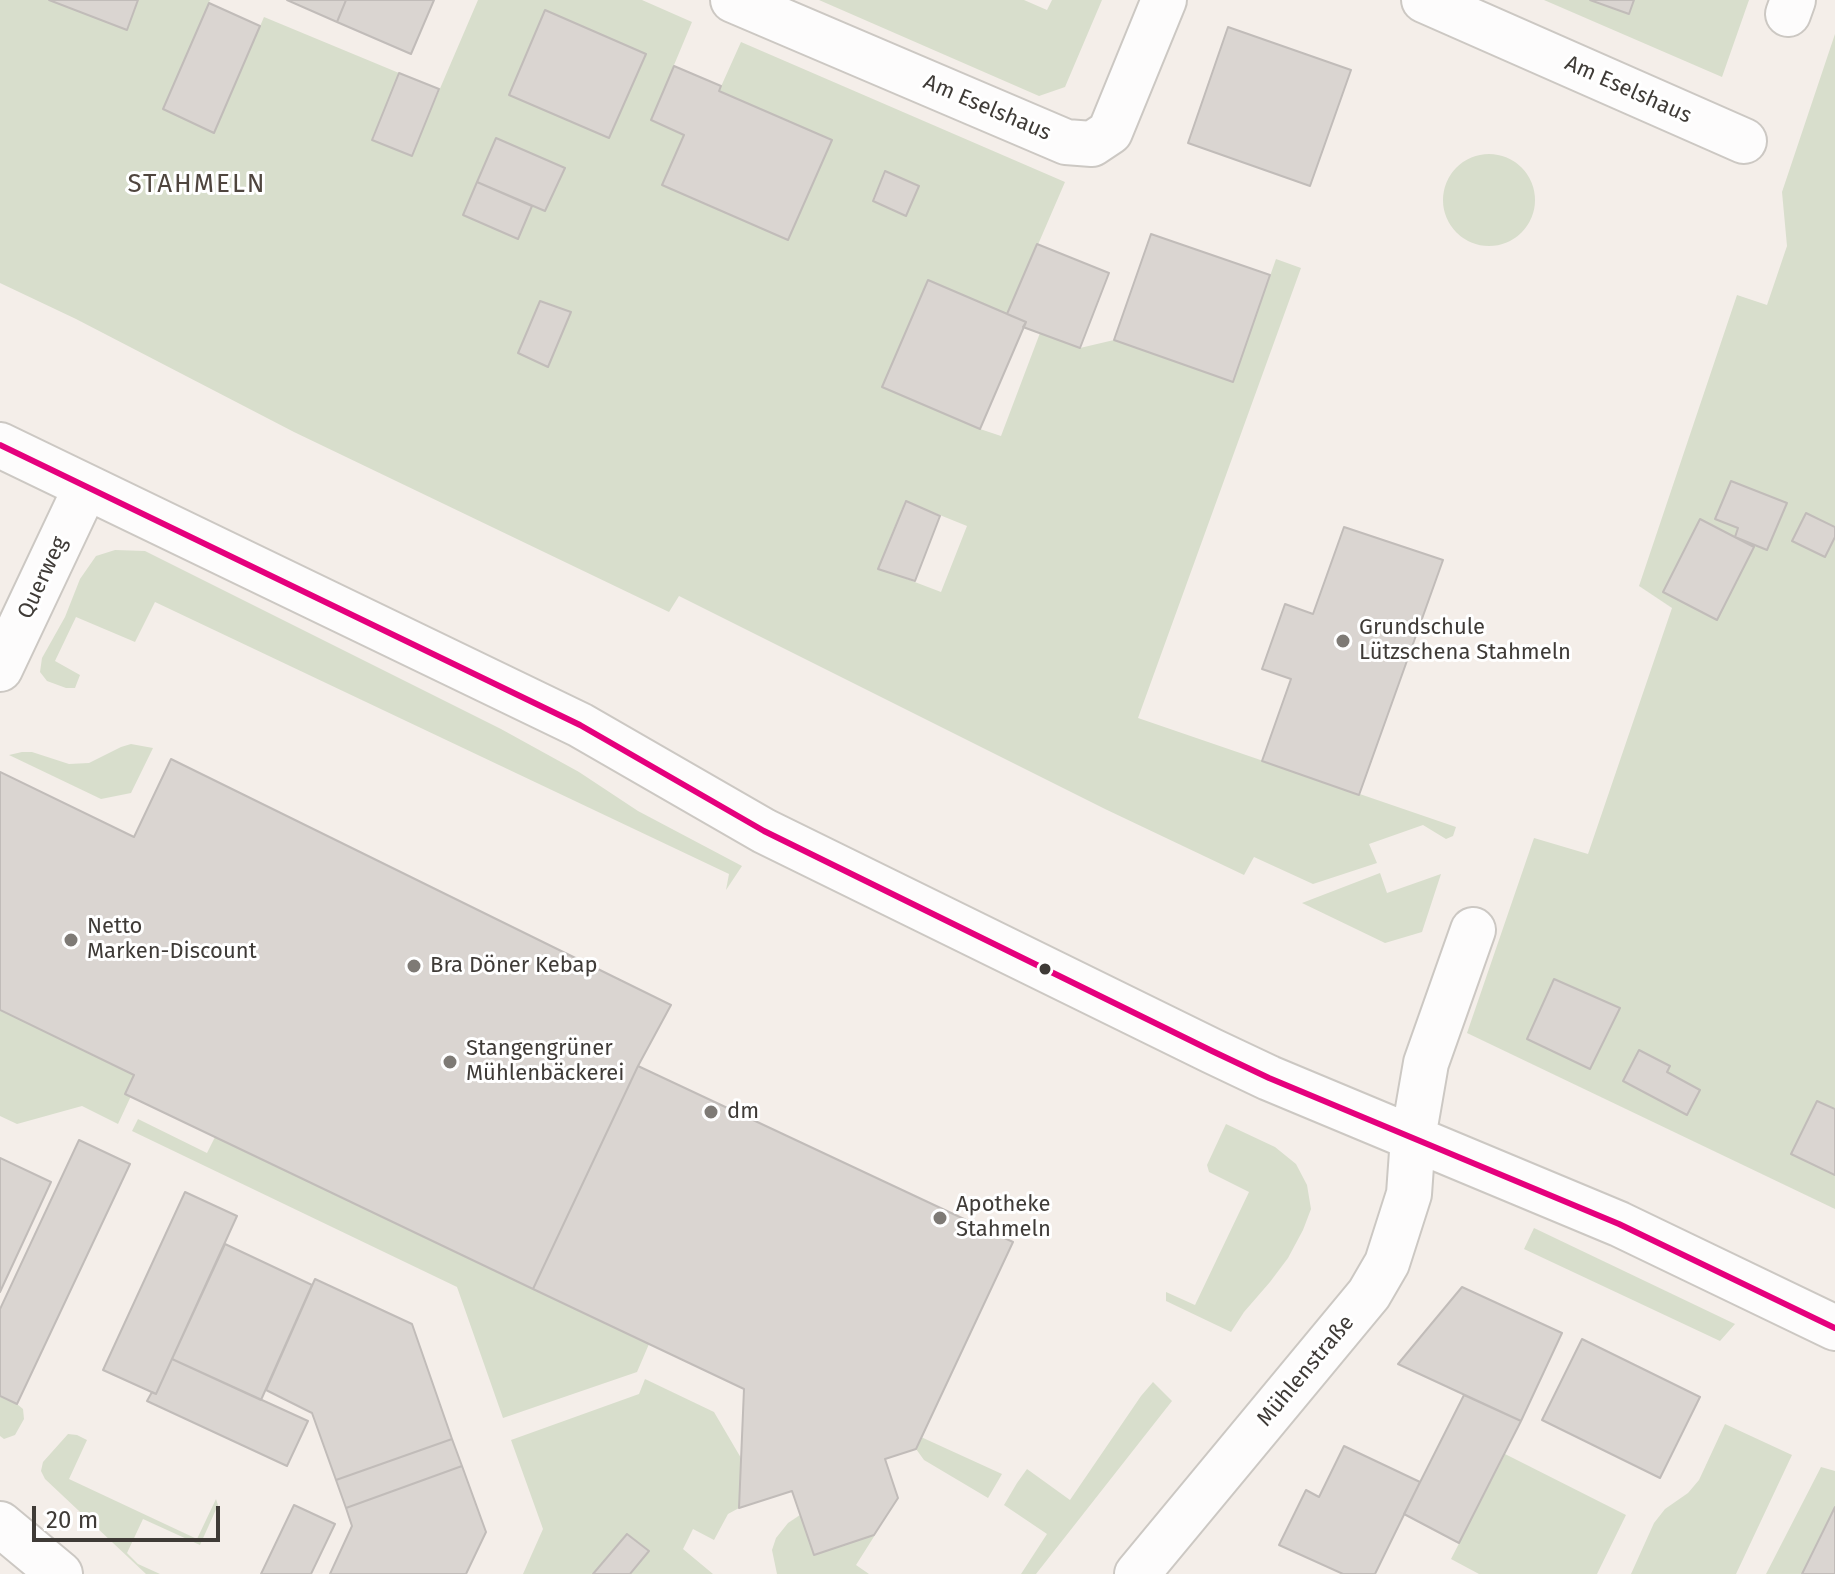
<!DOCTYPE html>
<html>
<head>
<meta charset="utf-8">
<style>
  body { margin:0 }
  #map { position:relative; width:1835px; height:1574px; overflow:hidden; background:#f4eee9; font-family:"Fira Sans",sans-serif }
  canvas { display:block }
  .scale { position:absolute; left:32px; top:1506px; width:188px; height:36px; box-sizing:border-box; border:4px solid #3f3b37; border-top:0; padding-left:10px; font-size:24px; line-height:28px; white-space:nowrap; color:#3f3b37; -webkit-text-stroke:6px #fff; paint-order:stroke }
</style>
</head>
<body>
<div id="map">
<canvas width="1835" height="1574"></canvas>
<div class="scale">20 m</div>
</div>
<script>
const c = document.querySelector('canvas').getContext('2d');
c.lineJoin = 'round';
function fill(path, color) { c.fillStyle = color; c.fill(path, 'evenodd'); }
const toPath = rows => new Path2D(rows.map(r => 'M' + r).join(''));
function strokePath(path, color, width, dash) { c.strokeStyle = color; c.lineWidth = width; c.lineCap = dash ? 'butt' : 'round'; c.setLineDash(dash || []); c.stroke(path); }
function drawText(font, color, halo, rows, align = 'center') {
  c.font = font + ' "Fira Sans",sans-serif'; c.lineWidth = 6; c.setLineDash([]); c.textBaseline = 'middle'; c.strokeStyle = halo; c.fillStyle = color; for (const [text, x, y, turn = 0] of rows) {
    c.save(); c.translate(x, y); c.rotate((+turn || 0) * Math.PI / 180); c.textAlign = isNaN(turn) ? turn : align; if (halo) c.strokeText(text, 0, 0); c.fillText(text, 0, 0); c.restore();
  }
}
const green = toPath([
  [0,0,49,0,126,30,138,0,210,0,163,109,214,133,264,17,399,73,372,139,411,156,478,0,642,0,692,22,651,120,684,135,662,185,788,239,832,140,719,91,741,42,1065,182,1008,314,928,280,980,429,1001,436,1040,333,1080,348,1114,340,1233,381,1276,259,1301,268,1138,718,1456,827,1453,836,1446,839,1423,825,1369,844,1377,863,1313,884,1254,857,1244,875,1105,809,679,596,669,612,294,432,76,319,0,283],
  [540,301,571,312,549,366,518,353],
  [905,501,967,526,941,592,878,568],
  [819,0,1024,0,1047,10,1052,0,1102,0,1065,87,1039,96],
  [1544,0,1749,0,1722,77],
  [1835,34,1835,1209,1467,1033,1534,838,1588,854,1672,608,1639,586,1737,295,1767,305,1787,246,1782,192],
  '1443 200a46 46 0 1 1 92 0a46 46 0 1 1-92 0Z',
  [115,550,145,551,501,729,579,772,638,811,742,866,726,890,729,874,155,602,135,642,76,617,55,661,80,675,75,688,66,688,47,681,40,672,42,658,65,617,80,579,96,556],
  [131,744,153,748,131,793,101,799,9,755,22,752,32,752,69,764,89,763,121,747],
  [1380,873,1387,893,1441,874,1422,932,1385,943,1302,903],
  [0,1010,134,1075,125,1094,131,1096,118,1124,82,1106,17,1124,0,1116],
  [138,1119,207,1153,215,1137,649,1344,637,1372,503,1418,457,1287,132,1131],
  [1226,1124,1275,1147,1296,1164,1307,1185,1311,1209,1303,1230,1288,1258,1270,1282,1244,1312,1231,1332,1166,1301,1166,1292,1195,1305,1249,1192,1209,1172,1207,1165],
  [1534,1228,1735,1324,1720,1341,1524,1249],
  [645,1379,714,1412,741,1458,739,1508,728,1514,714,1540,693,1529,683,1549,713,1574,523,1574,543,1529,511,1440,639,1394],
  [1153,1382,1172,1401,1036,1574,1021,1574,1047,1534,1004,1505,1017,1483,1027,1469,1070,1500,1141,1396],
  [0,1396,17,1404,23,1409,24,1419,15,1435,4,1439,0,1436],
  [1725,1424,1792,1455,1736,1574,1631,1574,1654,1523,1665,1509,1688,1493,1699,1480],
  [68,1434,77,1435,87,1440,69,1479,197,1539,216,1499,218,1505,200,1545,143,1519,127,1553,138,1564,160,1574,146,1574,45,1479,41,1471,43,1462],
  [921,1437,1002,1474,988,1498,924,1460,916,1449],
  [1505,1454,1626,1515,1597,1574,1479,1574,1451,1559],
  [1821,1467,1835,1471,1835,1574,1766,1574],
  [800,1515,814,1555,875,1535,856,1565,869,1574,777,1574,772,1550,776,1538,788,1523]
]);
const building = toPath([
  [49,0,138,0,127,30,49,0],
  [287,0,346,0,337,22,287,0],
  [346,0,434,0,411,54,337,22,346,0],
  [1590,0,1634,0,1629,14,1590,0],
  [209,3,260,26,214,133,163,109,209,3],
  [545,10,646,54,609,138,509,95,545,10],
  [1228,27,1351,70,1310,186,1188,143,1228,27],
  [674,66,721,86,719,91,832,140,788,240,662,185,684,135,651,120,674,66],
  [399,73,439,89,412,156,372,140,399,73],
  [496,138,565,168,545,211,477,182,496,138],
  [885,171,919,186,906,216,873,201,885,171],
  [477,182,532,206,518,239,463,215,477,182],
  [1151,234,1270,275,1233,382,1114,340,1151,234],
  [1037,244,1109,273,1080,348,1023,327,1026,322,1007,314,1037,244],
  [928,280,1026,322,980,429,882,387,928,280],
  [540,301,571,312,548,367,518,353,540,301],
  [1731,481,1787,503,1767,550,1735,537,1738,528,1715,519,1731,481],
  [906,501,940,516,915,581,878,569,906,501],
  [1806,513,1835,527,1835,537,1825,557,1792,541,1806,513],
  [1700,519,1754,547,1717,620,1663,592,1700,519],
  [1344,527,1443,560,1359,795,1262,761,1291,679,1262,669,1285,604,1313,614,1344,527],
  [171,759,671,1005,638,1066,533,1289,125,1094,134,1075,0,1010,0,772,134,837,171,759],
  [1554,979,1620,1008,1590,1069,1527,1039,1554,979],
  [1639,1050,1670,1066,1667,1072,1700,1090,1687,1115,1623,1081,1639,1050],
  [638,1066,1013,1242,916,1449,885,1459,898,1498,874,1535,814,1555,792,1491,739,1508,744,1389,533,1289,638,1066],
  [1817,1101,1835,1109,1835,1175,1791,1154,1817,1101],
  [79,1140,130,1164,17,1404,0,1396,0,1309,79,1140],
  [0,1158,51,1182,0,1292,0,1158],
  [185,1192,237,1216,156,1394,103,1370,185,1192],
  [225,1244,312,1285,261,1400,172,1359,225,1244],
  [315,1279,412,1324,452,1439,336,1480,312,1413,266,1390,315,1279],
  [1462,1287,1562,1333,1521,1421,1398,1364,1462,1287],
  [1582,1339,1700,1397,1660,1478,1542,1420,1582,1339],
  [172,1359,308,1421,287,1466,147,1401,152,1392,156,1394,172,1359],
  [1464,1395,1521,1421,1459,1543,1404,1514,1464,1395],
  [452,1439,462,1466,346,1508,336,1480,452,1439],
  [1344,1446,1420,1482,1375,1574,1343,1574,1279,1545,1306,1490,1319,1497,1344,1446],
  [462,1466,486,1532,466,1574,330,1574,352,1526,346,1508,462,1466],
  [294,1505,335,1524,311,1574,261,1574,294,1505],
  [1835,1507,1835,1574,1802,1574,1835,1507],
  [627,1534,649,1551,630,1574,593,1574,627,1534]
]);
const minor = toPath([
  [733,0,1066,142,1092,144,1110,132,1164,0],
  [1424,0,1744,141],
  [1788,14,1793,0],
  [0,445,580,725,764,831,1212,1051,1269,1078,1619,1224,1835,1328],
  [0,669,86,487],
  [0,1524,60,1574],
  [1137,1574,1369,1294,1387,1263,1409,1194,1413,1138,1426,1063,1473,930]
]);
const bus1 = toPath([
  [0,445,580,725,764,831,1212,1051,1269,1078,1619,1224,1835,1328]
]);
const markers = [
  [1343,641,8,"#7e7a75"],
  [71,940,8,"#7e7a75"],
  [414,966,8,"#7e7a75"],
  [1045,969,7,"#3f3b37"],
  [450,1062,8,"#7e7a75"],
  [711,1112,8,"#7e7a75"],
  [940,1218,8,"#7e7a75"]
];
const streetNames = [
  ["Am Eselshaus",1628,90,24],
  ["Am Eselshaus",987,108,23],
  ["Querweg",43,578,-65],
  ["Mühlenstraße",1306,1371,-50]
];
const poiNames = [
  ["Grundschule",1359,628],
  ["Lützschena Stahmeln",1359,653],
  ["Netto",87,927],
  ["Marken-Discount",87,952],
  ["Bra Döner Kebap",430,966],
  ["Stangengrüner",466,1049],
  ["Mühlenbäckerei",466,1074],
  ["dm",727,1112],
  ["Apotheke",956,1205],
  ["Stahmeln",956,1230]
];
const quarterNames = [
  ["STAHMELN",197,185]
];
fill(green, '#d8decc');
fill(building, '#dad5d1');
strokePath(building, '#c1bcb9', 2);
strokePath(minor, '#ccc8c3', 48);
strokePath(minor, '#fdfcfc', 44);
strokePath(bus1, '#e5007d', 6);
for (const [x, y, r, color] of markers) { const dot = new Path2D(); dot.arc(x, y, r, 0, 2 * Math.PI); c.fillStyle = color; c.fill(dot); strokePath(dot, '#fff', 3); }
drawText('22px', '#3f3b37', '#fff', streetNames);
drawText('22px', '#3f3b37', '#fff', poiNames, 'left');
c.letterSpacing = '2px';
drawText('26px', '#4f453e', '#fff', quarterNames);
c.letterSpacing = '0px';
</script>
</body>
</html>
